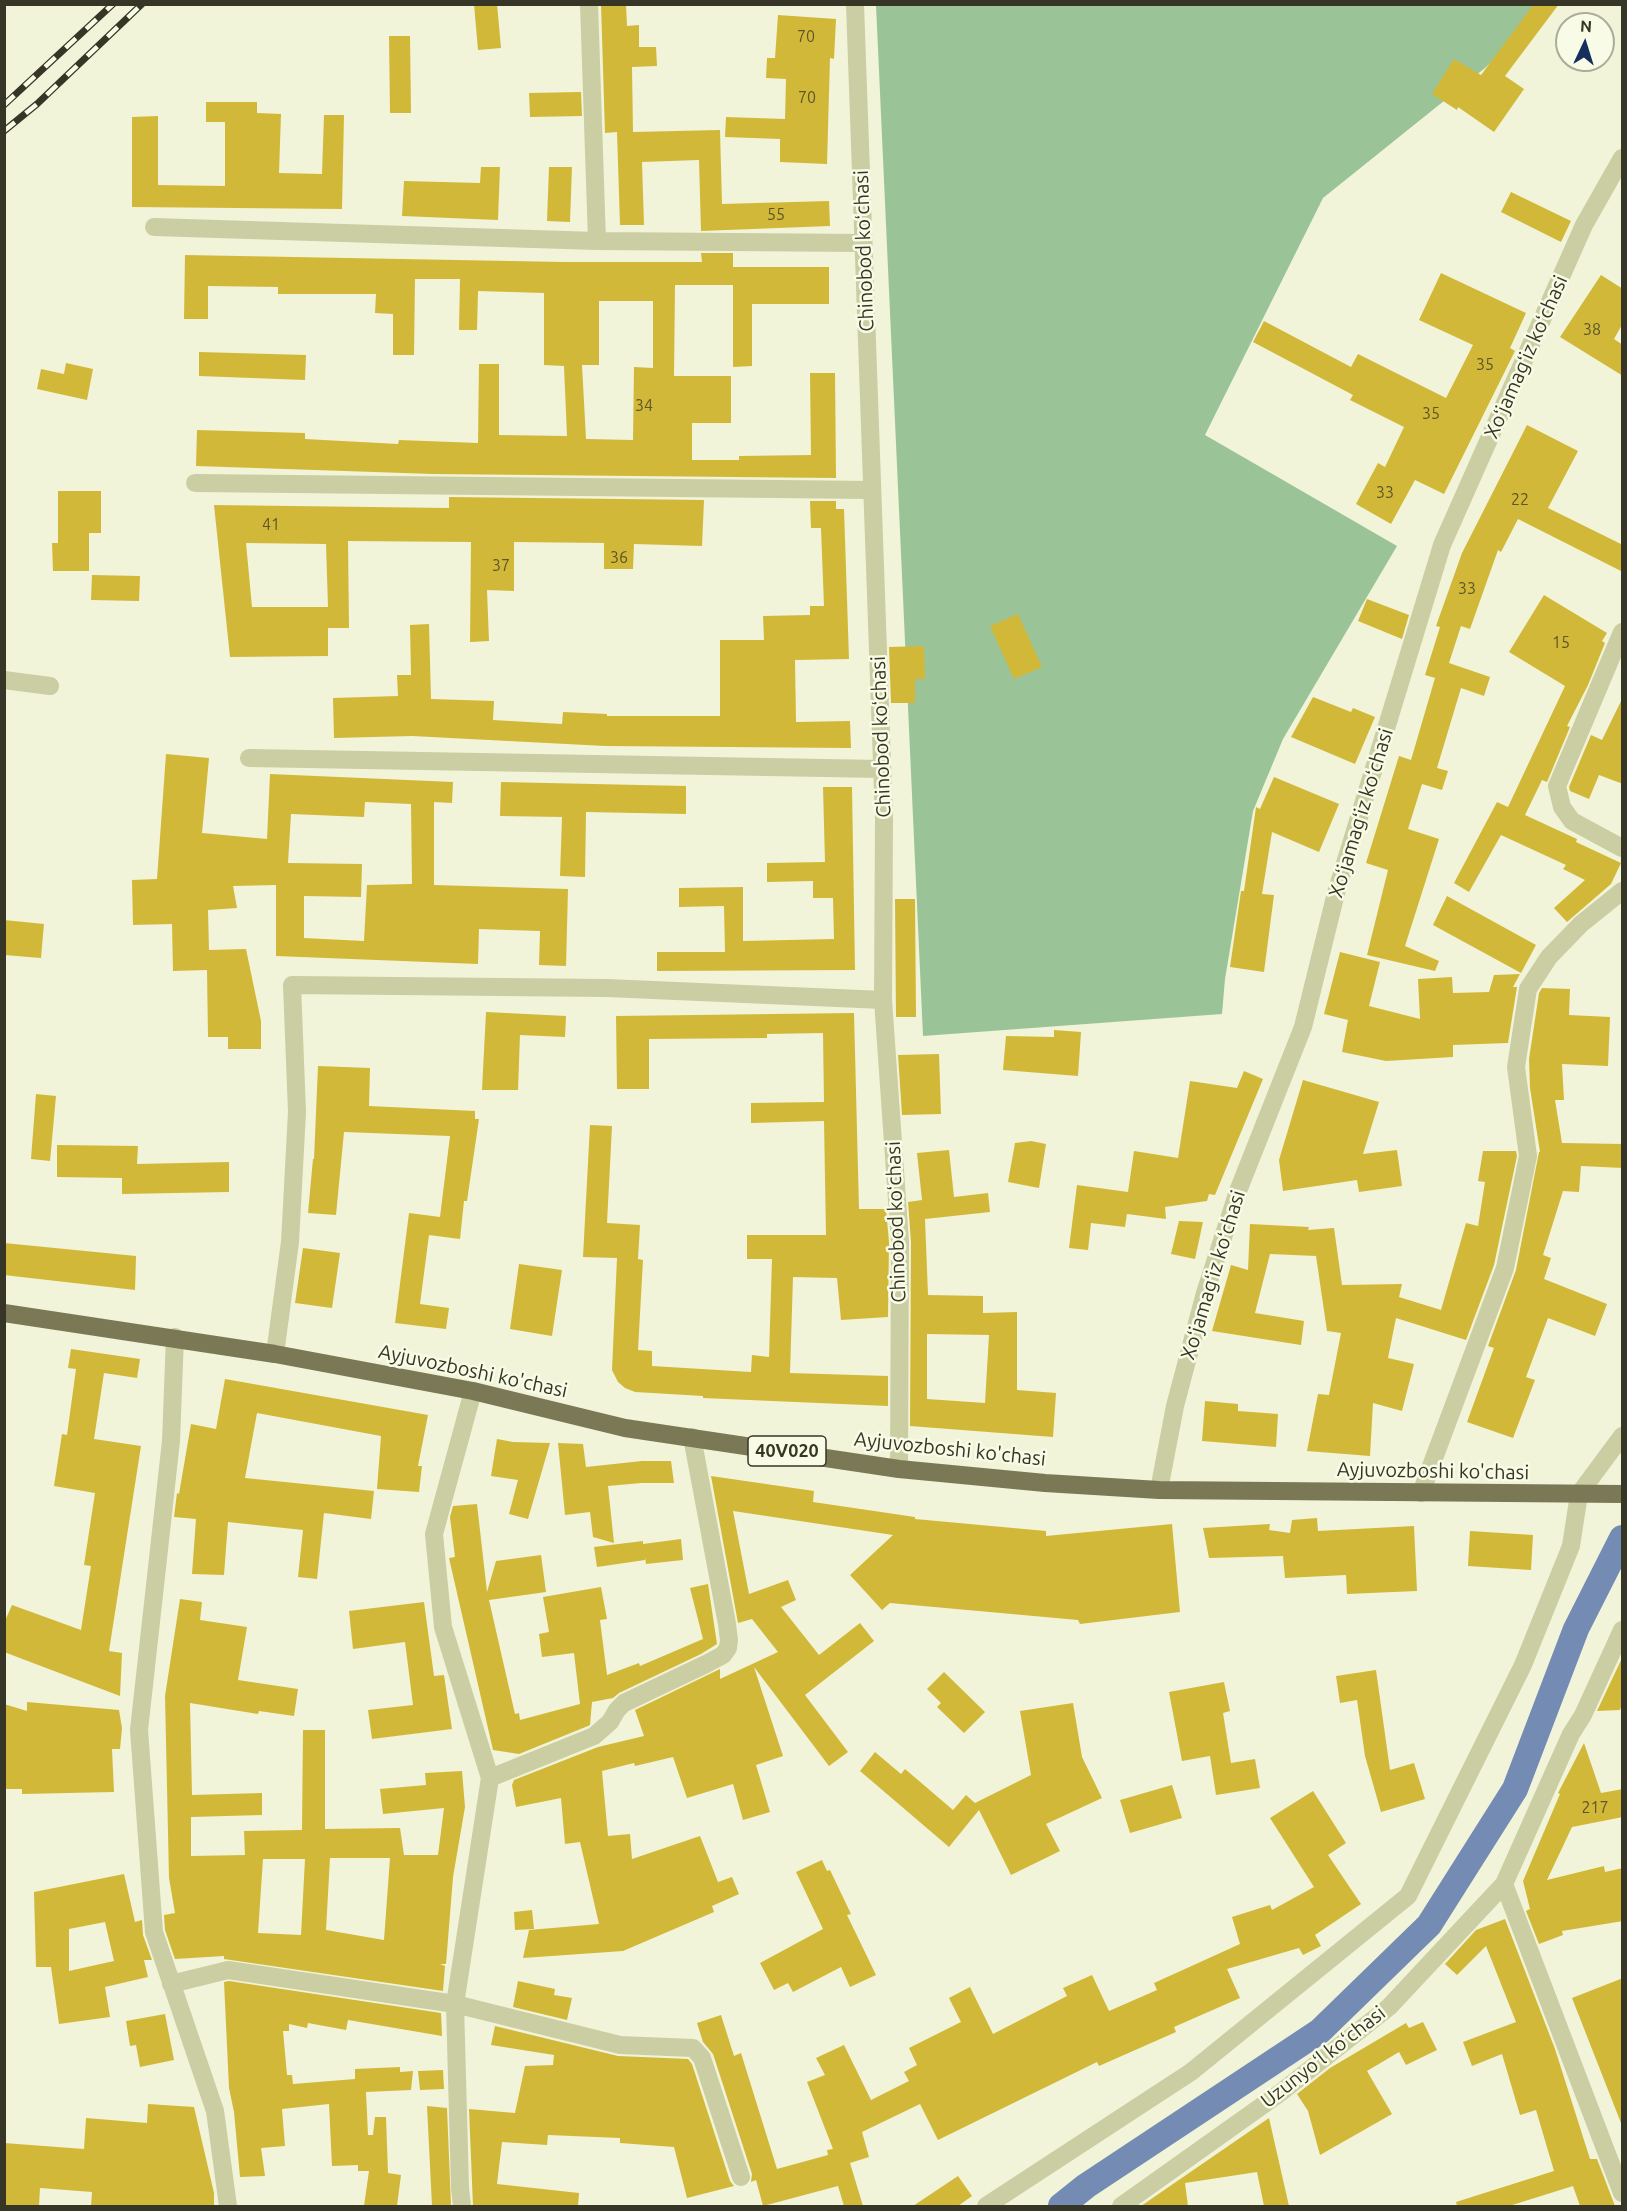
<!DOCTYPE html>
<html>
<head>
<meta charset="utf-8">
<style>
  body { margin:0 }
  #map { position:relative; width:1627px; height:2211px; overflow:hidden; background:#f1f4d8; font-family:Ubuntu,sans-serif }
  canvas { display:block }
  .frame { position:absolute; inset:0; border:6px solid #373626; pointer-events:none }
  .north { position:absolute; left:1555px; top:12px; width:60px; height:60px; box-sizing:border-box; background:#f8fbe5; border:2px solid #abac99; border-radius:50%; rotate:4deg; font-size:16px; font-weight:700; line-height:24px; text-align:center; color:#373626 }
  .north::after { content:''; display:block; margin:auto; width:21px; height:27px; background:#172f5d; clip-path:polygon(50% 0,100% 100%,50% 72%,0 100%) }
</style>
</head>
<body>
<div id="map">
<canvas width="1627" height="2211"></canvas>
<div class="frame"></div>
<div class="north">N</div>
</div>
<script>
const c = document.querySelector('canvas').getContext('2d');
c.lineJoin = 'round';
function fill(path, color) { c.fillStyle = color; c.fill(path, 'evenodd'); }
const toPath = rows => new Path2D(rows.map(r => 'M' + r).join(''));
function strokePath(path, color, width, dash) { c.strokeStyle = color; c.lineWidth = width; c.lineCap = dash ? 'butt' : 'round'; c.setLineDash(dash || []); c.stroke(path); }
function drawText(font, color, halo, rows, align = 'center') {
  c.font = font + ' Ubuntu,sans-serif'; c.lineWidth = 5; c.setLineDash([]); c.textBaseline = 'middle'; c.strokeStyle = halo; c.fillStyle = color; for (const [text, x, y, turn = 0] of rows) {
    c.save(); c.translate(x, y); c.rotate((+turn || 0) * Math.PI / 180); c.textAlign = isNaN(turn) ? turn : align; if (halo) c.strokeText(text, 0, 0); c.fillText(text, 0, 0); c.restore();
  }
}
const green = toPath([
  [876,5,1550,5,1485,68,1323,198,1205,435,1397,546,1283,739,1253,811,1225,979,1222,1014,923,1036]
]);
const canal = toPath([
  [1061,2206,1086,2186,1320,2031,1429,1925,1515,1789,1576,1629,1622,1538]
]);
const building = toPath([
  [474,4,497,4,501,48,478,50],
  [601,4,626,4,627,26,639,25,639,47,656,47,657,66,632,67,633,132,720,130,722,204,829,201,830,226,701,231,699,160,642,162,644,225,620,225,617,132,605,133],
  [1534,4,1559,4,1505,76,1524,89,1494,132,1458,107,1457,110,1432,94,1454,59,1481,75],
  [778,15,836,19,834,59,830,58,827,164,780,162,780,139,725,137,726,117,785,119,786,79,766,78,767,58,775,58],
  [389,36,410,36,411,113,390,113],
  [581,92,582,116,530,117,529,93],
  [206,102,257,102,257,113,281,114,279,173,322,174,324,115,344,115,342,209,132,207,132,117,158,116,158,185,225,186,225,122,206,122],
  [481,167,500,167,498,220,402,216,404,181,480,183],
  [549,167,572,167,570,222,547,221],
  [1511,192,1571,221,1561,242,1501,212],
  [701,253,733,253,733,285,675,285,674,376,731,376,731,423,692,423,692,460,739,460,739,456,811,455,810,373,835,373,836,478,433,474,196,466,197,430,305,433,305,439,398,444,399,440,478,443,479,364,499,364,499,435,567,436,564,366,544,365,544,293,478,291,477,330,459,330,460,279,415,279,414,355,393,355,393,314,375,313,376,294,278,294,278,287,208,286,208,319,184,319,185,255,564,262,702,262],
  [599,301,653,301,653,368,634,367,633,440,586,439,582,365,599,365],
  [733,267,829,267,829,304,752,304,752,366,733,367],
  [1441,273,1526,313,1510,348,1515,351,1444,494,1415,480,1391,524,1356,504,1378,463,1385,467,1404,427,1350,400,1353,395,1253,342,1264,321,1351,367,1358,354,1446,398,1473,345,1419,320],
  [1601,275,1623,289,1623,323,1614,339,1623,345,1623,376,1560,337],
  [199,352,306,355,305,380,199,376],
  [66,363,93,369,87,400,37,389,41,369,64,374],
  [1527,425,1578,451,1548,508,1623,545,1623,572,1518,519,1501,552,1498,550,1470,629,1461,626,1449,663,1490,677,1484,696,1461,688,1437,768,1448,771,1442,790,1422,784,1408,829,1439,839,1405,946,1439,961,1435,971,1367,955,1388,870,1366,863,1399,756,1411,760,1435,678,1425,675,1440,627,1436,626,1462,553],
  [58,491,101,491,101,533,89,533,89,571,53,571,52,543,58,543],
  [449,497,704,500,702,546,634,544,633,569,604,569,604,543,514,542,514,591,487,590,489,641,470,642,471,542,348,541,349,628,328,628,328,656,230,657,214,505,449,508],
  [246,543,326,544,328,607,252,607],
  [810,501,836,501,836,509,844,509,849,659,795,660,796,722,850,721,851,748,605,746,412,736,334,738,333,698,398,696,397,675,411,675,410,625,429,624,431,699,494,701,493,720,562,724,563,712,607,714,607,716,720,716,720,640,764,640,763,616,810,615,810,606,824,606,821,528,811,528],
  [92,575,140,576,139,601,91,600],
  [1544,595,1607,633,1602,641,1605,643,1588,685,1567,726,1570,727,1547,782,1542,780,1525,815,1577,839,1576,842,1621,863,1611,884,1567,922,1554,908,1585,880,1563,869,1566,865,1501,835,1469,892,1454,883,1497,802,1508,807,1565,686,1509,652],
  [1367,599,1409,615,1402,639,1358,621],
  [1018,614,1042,667,1014,679,990,626],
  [924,646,925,679,915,679,915,703,891,703,889,647],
  [1313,697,1351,712,1353,708,1375,717,1355,764,1291,737],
  [1623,697,1623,784,1599,775,1589,799,1570,791,1569,787,1591,735,1602,740],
  [166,754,209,758,202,833,267,839,270,774,453,782,452,803,434,802,434,885,568,889,566,966,539,965,540,931,479,929,478,964,276,956,276,885,233,886,237,908,208,910,209,950,246,949,261,1021,261,1049,228,1049,228,1037,208,1037,207,970,173,971,172,924,133,925,132,880,157,879],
  [365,802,411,804,412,884,367,885,364,941,304,938,304,896,361,897,362,864,288,863,291,814,364,817],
  [1274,777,1339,804,1319,852,1272,832,1262,894,1274,895,1264,972,1230,967,1241,891,1244,891,1256,807,1260,809],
  [501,782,686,786,686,814,586,812,585,877,560,876,562,817,500,816],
  [823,787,852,787,855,970,657,971,657,952,725,952,724,906,679,907,679,888,743,887,743,941,834,939,833,898,813,898,813,881,767,882,767,863,825,862],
  [1447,896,1536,945,1521,973,1433,925],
  [895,899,915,899,916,1017,896,1017],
  [4,920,44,924,41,958,4,955],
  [1340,952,1380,962,1369,1006,1420,1019,1418,979,1452,977,1453,993,1489,992,1494,975,1520,974,1513,987,1517,987,1508,1043,1453,1045,1453,1057,1386,1061,1342,1052,1348,1020,1324,1014],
  [1542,988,1570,989,1569,1015,1610,1017,1608,1066,1562,1064,1564,1100,1555,1100,1562,1143,1623,1144,1623,1168,1581,1166,1579,1192,1563,1191,1543,1255,1551,1258,1544,1279,1607,1304,1595,1336,1548,1318,1526,1377,1535,1380,1513,1438,1467,1422,1494,1348,1488,1346,1516,1270,1539,1152,1540,1152,1530,1088,1529,1059,1539,993],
  [486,1012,566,1016,565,1037,520,1035,518,1090,482,1090],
  [854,1013,859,1209,886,1209,889,1242,888,1317,841,1320,837,1278,793,1277,790,1373,888,1376,888,1406,703,1398,703,1396,635,1392,625,1388,618,1382,612,1370,617,1258,583,1257,590,1125,612,1126,607,1223,640,1225,638,1259,643,1260,638,1350,652,1351,652,1366,751,1372,752,1355,769,1357,772,1259,747,1259,747,1235,826,1235,824,1121,751,1123,751,1103,824,1102,823,1033,767,1034,767,1038,649,1039,649,1089,617,1089,616,1016],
  [1054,1030,1081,1032,1078,1076,1003,1070,1006,1036,1054,1037],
  [939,1054,941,1114,902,1115,898,1055],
  [318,1066,370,1068,369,1106,475,1111,475,1119,479,1119,467,1201,464,1201,460,1239,429,1235,420,1304,449,1308,446,1329,395,1323,409,1213,440,1217,450,1136,344,1132,336,1215,308,1213,313,1159,314,1159],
  [1244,1071,1263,1079,1215,1195,1209,1194,1207,1201,1165,1207,1166,1219,1127,1214,1125,1227,1091,1223,1088,1250,1069,1248,1077,1185,1128,1192,1134,1151,1178,1158,1190,1081,1237,1088],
  [1303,1080,1379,1102,1363,1154,1397,1150,1402,1186,1359,1192,1357,1180,1283,1191,1279,1160],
  [36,1094,56,1096,50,1161,31,1159],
  [1031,1141,1046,1144,1039,1188,1008,1182,1015,1143],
  [57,1145,138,1146,137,1164,229,1162,229,1192,122,1194,122,1178,57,1177],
  [949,1150,954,1197,988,1193,990,1212,925,1219,928,1295,983,1296,983,1313,1017,1312,1017,1390,1056,1393,1053,1437,910,1426,911,1242,908,1202,922,1200,917,1153],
  [927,1334,989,1335,985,1403,927,1399],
  [1483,1151,1516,1151,1517,1156,1494,1265,1466,1340,1396,1318,1388,1358,1414,1364,1402,1411,1373,1403,1370,1456,1307,1451,1318,1394,1329,1395,1341,1333,1327,1331,1316,1256,1270,1254,1255,1313,1304,1321,1301,1345,1212,1331,1231,1265,1248,1270,1250,1224,1309,1227,1308,1230,1334,1228,1342,1285,1402,1284,1399,1297,1441,1310,1466,1223,1478,1226,1485,1182,1478,1181],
  [1179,1221,1203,1222,1195,1259,1171,1254],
  [4,1243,136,1256,135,1290,4,1275],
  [303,1248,340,1253,332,1308,295,1303],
  [519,1264,562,1270,552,1336,510,1329],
  [71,1349,140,1359,137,1378,104,1373,94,1439,141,1446,109,1651,122,1653,120,1696,4,1652,4,1623,12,1605,81,1630,91,1566,84,1565,95,1493,54,1486,62,1434,67,1435,76,1369,68,1368],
  [225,1379,428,1415,418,1466,422,1466,419,1492,377,1489,381,1436,257,1413,245,1478,374,1491,371,1519,324,1513,317,1579,298,1577,303,1530,228,1522,224,1575,192,1574,196,1519,174,1517,177,1493,179,1494,191,1424,216,1429],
  [1205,1401,1238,1404,1238,1411,1278,1414,1276,1447,1202,1441],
  [497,1439,513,1442,550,1443,528,1519,509,1514,518,1480,491,1476],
  [558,1443,583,1444,586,1467,642,1461,671,1461,674,1483,641,1483,608,1486,614,1543,593,1537,590,1512,565,1515],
  [711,1476,814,1491,813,1502,915,1517,915,1519,1046,1531,1046,1536,1172,1524,1180,1612,1080,1624,1078,1620,890,1603,882,1610,850,1575,893,1535,733,1511,749,1594,788,1580,796,1600,781,1607,819,1655,860,1623,874,1641,805,1695,848,1752,829,1766,754,1667,783,1756,756,1765,770,1812,743,1820,733,1784,687,1798,673,1757,635,1766,634,1763,602,1771,608,1836,630,1834,632,1859,700,1836,718,1882,732,1877,739,1894,712,1906,714,1912,623,1951,523,1958,529,1930,599,1924,580,1842,565,1844,561,1798,516,1807,512,1785,514,1780,598,1747,644,1736,635,1710,720,1669,720,1679,778,1652,752,1619,738,1623],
  [477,1504,487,1592,496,1561,541,1555,546,1592,489,1600,515,1714,519,1713,520,1720,580,1704,574,1653,542,1657,539,1634,549,1632,543,1597,601,1587,607,1619,600,1620,607,1675,639,1663,640,1666,703,1639,690,1588,708,1584,717,1644,701,1654,619,1693,613,1698,592,1702,590,1725,588,1726,519,1754,493,1750,449,1558,455,1557,450,1517,453,1506],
  [1317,1518,1318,1531,1414,1526,1417,1591,1347,1594,1346,1575,1285,1578,1283,1556,1209,1558,1203,1528,1270,1524,1269,1530,1290,1533,1292,1520],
  [1470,1531,1533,1535,1531,1570,1468,1566],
  [681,1539,683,1560,646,1564,645,1557,645,1560,597,1567,594,1547,643,1541,643,1544],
  [180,1599,202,1602,200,1620,247,1627,238,1680,298,1689,294,1716,259,1711,258,1714,190,1703,192,1795,262,1793,262,1815,191,1817,191,1856,245,1855,244,1831,302,1830,303,1730,325,1730,325,1829,400,1828,404,1855,438,1855,444,1808,383,1814,380,1789,426,1785,425,1773,462,1771,465,1807,453,1877,446,1964,440,1964,445,1966,443,1991,224,1959,224,1956,175,1959,165,1930,164,1915,175,1913,169,1878,165,1696],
  [330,1858,390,1858,384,1940,326,1930],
  [263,1859,305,1859,301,1935,258,1933],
  [424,1602,434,1676,444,1675,452,1729,372,1739,368,1710,413,1705,405,1642,353,1649,349,1611],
  [1623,1656,1623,1701,1620,1710,1597,1711],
  [1376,1670,1390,1770,1414,1763,1425,1799,1381,1812,1365,1756,1357,1700,1340,1703,1336,1676],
  [944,1672,985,1712,964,1733,937,1707,941,1703,927,1689],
  [1224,1682,1230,1711,1223,1713,1231,1763,1255,1759,1260,1788,1216,1795,1210,1756,1182,1761,1169,1692],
  [27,1702,119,1710,122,1728,120,1749,112,1749,114,1792,22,1794,22,1789,4,1789,4,1704,27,1711],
  [1073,1703,1082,1757,1102,1798,1046,1824,1060,1851,1011,1875,979,1810,949,1847,860,1771,875,1752,901,1774,905,1769,953,1810,966,1795,975,1803,1031,1775,1020,1711],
  [1584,1743,1601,1793,1623,1789,1623,1817,1572,1827,1547,1880,1604,1866,1605,1872,1623,1868,1623,1921,1562,1931,1563,1935,1539,1944,1526,1911,1530,1909,1523,1881,1560,1794,1558,1793],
  [1172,1785,1182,1818,1130,1833,1120,1800],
  [1313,1791,1346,1843,1328,1855,1361,1904,1315,1935,1321,1946,1303,1955,1299,1948,1227,1969,1240,1998,1174,2027,1176,2032,1099,2066,1097,2062,938,2140,920,2104,862,2132,869,2157,850,2163,863,2206,844,2206,838,2186,763,2206,756,2180,751,2182,752,2174,713,2054,703,2042,697,2023,721,2015,734,2056,741,2053,777,2169,828,2155,827,2150,833,2149,807,2082,825,2075,816,2058,844,2045,871,2100,909,2081,904,2072,917,2065,909,2048,961,2022,949,1998,970,1987,993,2034,1067,1996,1063,1988,1092,1975,1109,2011,1157,1990,1154,1983,1240,1944,1232,1917,1270,1905,1272,1910,1314,1887,1270,1818],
  [822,1860,827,1871,830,1870,851,1914,847,1915,876,1975,850,1987,841,1967,793,1992,788,1983,774,1990,760,1963,823,1929,796,1872],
  [124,1874,135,1922,142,1920,143,1935,152,1960,144,1960,148,1977,105,1987,110,2017,59,2024,51,1967,36,1967,34,1892],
  [105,1922,114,1961,69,1971,69,1929],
  [532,1910,534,1929,515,1930,514,1912],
  [1505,1919,1555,2049,1590,2159,1597,2159,1615,2206,1580,2206,1573,2186,1509,2206,1457,2206,1456,2202,1554,2171,1536,2110,1520,2115,1502,2054,1472,2066,1463,2042,1516,2022,1486,1946,1457,1975,1445,1964,1476,1930],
  [1623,1978,1623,2123,1621,2123,1572,1998],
  [229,1981,441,2013,442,2036,348,2020,346,2030,308,2023,307,2028,289,2024,289,2031,283,2031,287,2075,292,2075,293,2084,355,2079,355,2069,400,2067,400,2072,413,2071,411,2090,366,2092,368,2135,373,2135,375,2117,386,2117,388,2173,401,2175,397,2206,364,2206,369,2171,358,2171,358,2165,332,2166,329,2104,282,2109,285,2146,261,2148,265,2176,240,2177,234,2112,229,2088,224,1982],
  [518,1981,555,1989,554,1995,572,1998,567,2020,513,2007],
  [165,2014,174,2060,140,2067,136,2045,130,2046,126,2021],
  [1423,2022,1437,2050,1406,2065,1399,2052,1367,2071,1392,2114,1320,2155,1308,2111,1297,2094,1330,2068,1406,2023,1409,2028],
  [495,2026,618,2056,688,2059,692,2064,730,2181,734,2186,687,2198,674,2147,620,2143,620,2138,548,2135,547,2145,502,2142,497,2184,579,2193,578,2206,473,2206,469,2109,515,2113,525,2066,553,2065,554,2055,491,2045],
  [443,2070,444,2089,420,2090,418,2071],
  [148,2104,194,2107,214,2193,214,2206,91,2206,92,2192,40,2188,39,2206,4,2206,4,2143,84,2149,86,2118,147,2123],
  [427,2106,447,2108,451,2206,432,2206],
  [1269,2118,1289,2206,1264,2206,1257,2172,1185,2183,1188,2206,1141,2206],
  [958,2176,972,2196,958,2206,913,2206]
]);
const street = toPath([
  [589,4,597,241],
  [855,4,884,820,883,1000,900,1242,899,1469],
  [154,227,597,241,863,243],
  [195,483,872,490],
  [1622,632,1557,786,1562,807,1572,821,1622,848],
  [4,680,50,686],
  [249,758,882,769],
  [175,1337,171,1441,139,1730,154,1932,215,2111,228,2206],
  [275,1354,290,1242,297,1112,292,985,607,988,883,1000],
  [473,1391,434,1534,443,1627,490,1778,594,1736,610,1722,617,1710,624,1703,706,1664,723,1655,728,1648,729,1640,727,1624,692,1437],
  [1159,1490,1175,1406,1205,1293,1238,1191,1303,1027,1336,893,1442,545,1584,225,1622,158],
  [1421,1493,1505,1268,1528,1156,1516,1067,1528,989,1549,957,1581,924,1622,891],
  [1504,1884,1622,2193],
  [171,1984,228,1970,455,2004,490,1778],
  [462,2206,460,2188,455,2004,620,2045,693,2048,702,2058,741,2177],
  [986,2206,1191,2072,1408,1896,1523,1665,1571,1546,1579,1494,1622,1436],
  [1121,2206,1280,2093,1389,2007,1504,1884,1571,1734,1583,1715,1622,1630]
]);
const primary = toPath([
  [4,1313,275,1354,473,1391,625,1428,899,1469,1045,1483,1159,1490,1622,1494]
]);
const rail = toPath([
  [4,105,113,4],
  [4,131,37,104,142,4]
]);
const numberNames = [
  ["70",806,37],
  ["70",807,98],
  ["55",776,215],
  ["38",1592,330],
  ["35",1485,365],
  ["34",644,406],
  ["35",1431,414],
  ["33",1385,493],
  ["22",1520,500],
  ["41",271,525],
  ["36",619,558],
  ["37",501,566],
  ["33",1467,589],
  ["15",1561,643],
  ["217",1595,1808]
];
const shields = [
  [787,1451,78]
];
const shieldNames = [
  ["40V020",787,1451]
];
const streetNames = [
  ["Chinobod koʻchasi",864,251,-92],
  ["Xoʻjamagʻiz koʻchasi",1526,357,-66],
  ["Chinobod koʻchasi",881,737,-92],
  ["Xoʻjamagʻiz koʻchasi",1361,813,-73],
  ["Chinobod koʻchasi",896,1222,-92],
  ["Xoʻjamagʻiz koʻchasi",1213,1275,-73],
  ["Ayjuvozboshi ko'chasi",473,1371,12],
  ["Ayjuvozboshi ko'chasi",950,1449,6],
  ["Ayjuvozboshi ko'chasi",1433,1471,1],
  ["Uzunyoʻl koʻchasi",1323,2057,-38]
];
fill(green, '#9ac497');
strokePath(canal, '#748cb4', 26);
fill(building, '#d2b838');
strokePath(street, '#cbcda3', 18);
strokePath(primary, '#7b7855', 18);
strokePath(rail, '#373626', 7);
strokePath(rail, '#f8fbe5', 4.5, [14]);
drawText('16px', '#5e562a', null, numberNames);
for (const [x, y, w] of shields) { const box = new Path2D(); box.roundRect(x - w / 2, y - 15, w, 30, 4.5); c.fillStyle = '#f8fbe5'; c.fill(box); strokePath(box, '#373626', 1.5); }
drawText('bold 18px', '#373626', null, shieldNames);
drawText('20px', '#373626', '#f8fbe5', streetNames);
</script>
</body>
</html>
